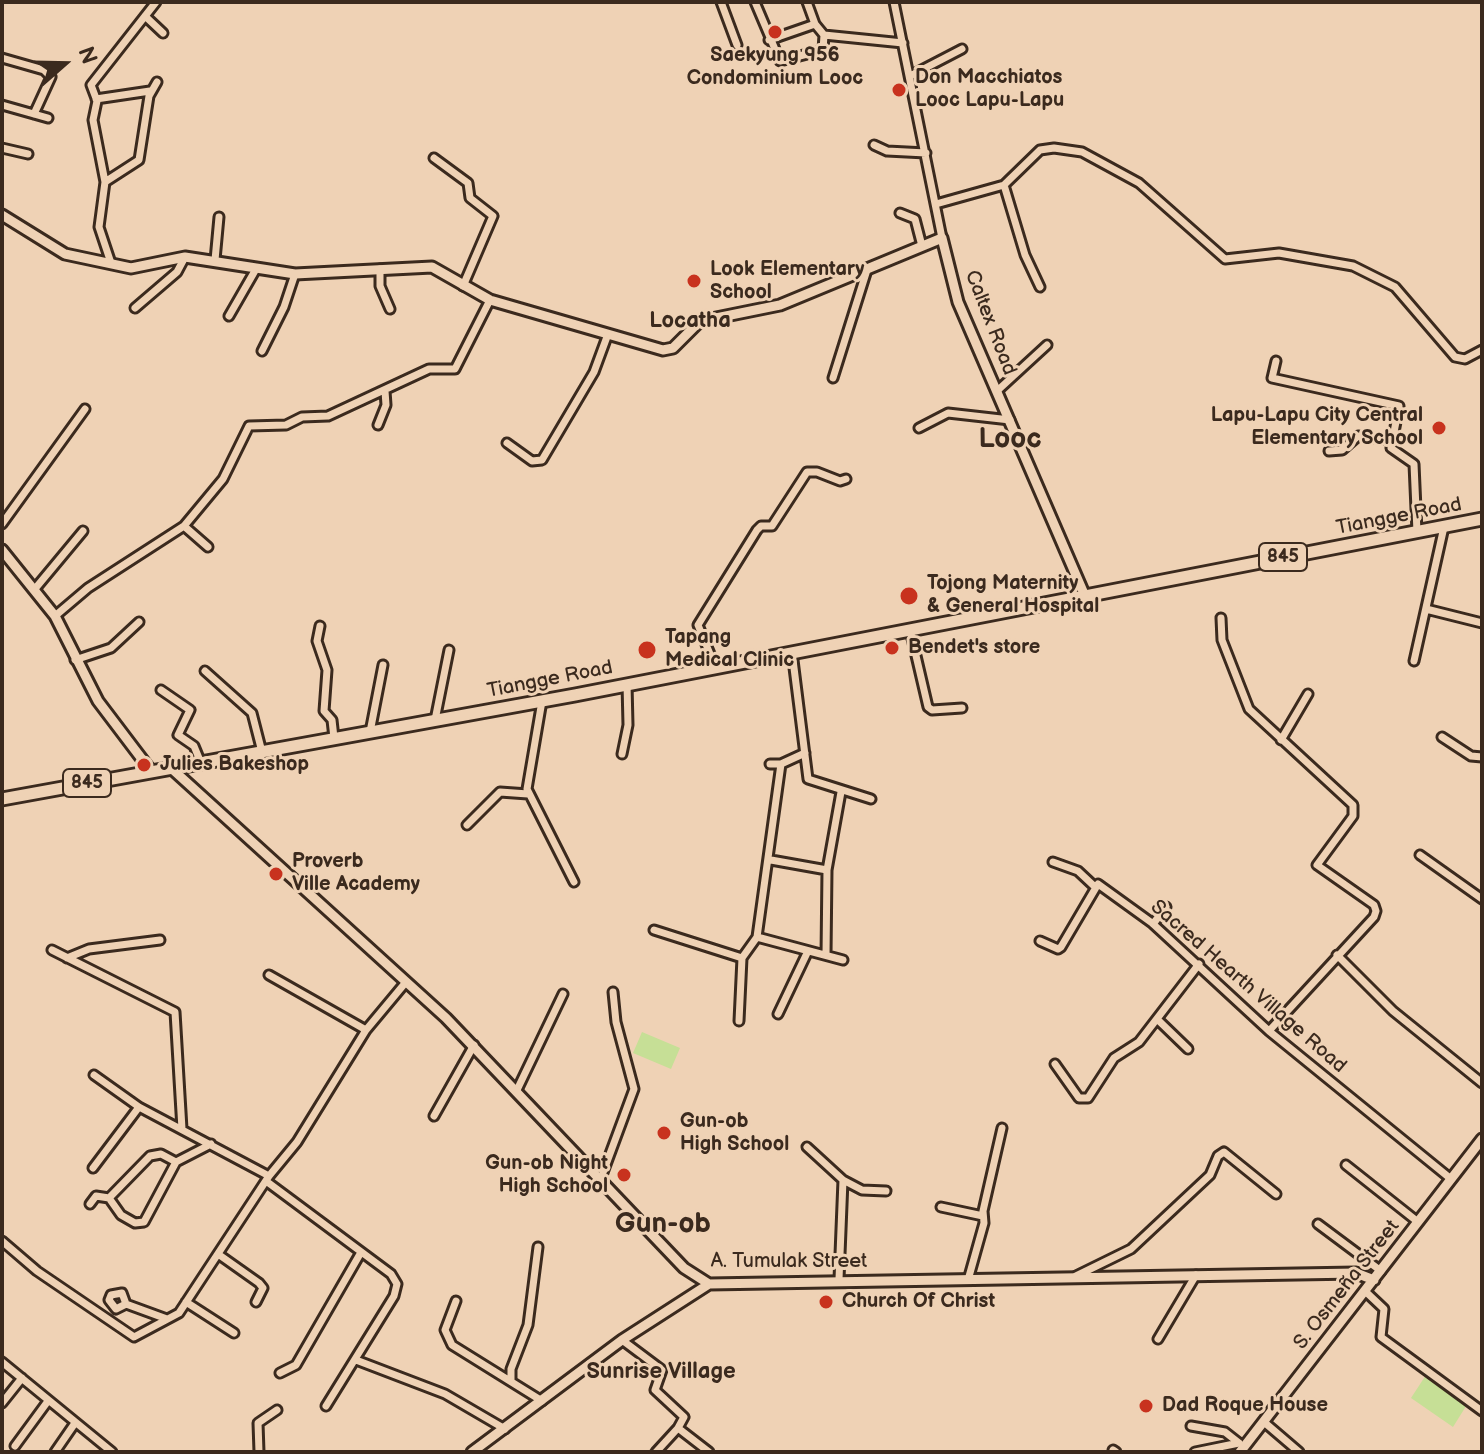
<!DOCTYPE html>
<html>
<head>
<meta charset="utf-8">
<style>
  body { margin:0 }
  #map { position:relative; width:1484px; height:1454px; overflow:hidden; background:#efd2b5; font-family:"Balsamiq Sans",sans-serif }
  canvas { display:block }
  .frame { position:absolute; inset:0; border:4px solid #3b2a1e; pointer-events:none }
  .north { position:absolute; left:24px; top:24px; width:80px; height:80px; -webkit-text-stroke:6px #efd2b5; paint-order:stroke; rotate:70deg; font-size:22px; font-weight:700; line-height:32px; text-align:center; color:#3b2a1e }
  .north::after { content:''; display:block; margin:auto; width:28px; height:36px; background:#3b2a1e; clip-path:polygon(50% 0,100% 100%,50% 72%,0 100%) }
</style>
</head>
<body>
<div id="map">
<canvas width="1484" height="1454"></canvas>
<div class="frame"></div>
<div class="north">N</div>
</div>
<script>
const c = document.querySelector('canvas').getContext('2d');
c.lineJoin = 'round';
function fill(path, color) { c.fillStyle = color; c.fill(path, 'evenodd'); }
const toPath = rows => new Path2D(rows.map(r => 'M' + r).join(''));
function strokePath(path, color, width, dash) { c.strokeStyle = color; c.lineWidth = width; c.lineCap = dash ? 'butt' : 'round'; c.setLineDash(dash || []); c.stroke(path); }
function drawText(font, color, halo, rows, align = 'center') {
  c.font = font + ' "Balsamiq Sans",sans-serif'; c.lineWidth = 6; c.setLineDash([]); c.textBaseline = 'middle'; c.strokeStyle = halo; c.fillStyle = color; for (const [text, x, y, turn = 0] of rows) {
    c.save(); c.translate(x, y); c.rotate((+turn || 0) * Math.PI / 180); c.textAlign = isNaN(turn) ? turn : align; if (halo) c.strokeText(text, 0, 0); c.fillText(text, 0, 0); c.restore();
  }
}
const green = toPath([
  [642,1032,680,1048,671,1069,633,1053],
  [1426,1375,1468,1403,1453,1427,1411,1398]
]);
const minor = toPath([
  [721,2,737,45],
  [755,2,780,61,823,50,824,35,815,24,807,2],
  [894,2,942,238],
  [145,16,163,33],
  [824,35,903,43],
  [769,40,815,24],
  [2,58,44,70,51,77,34,114],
  [910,76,962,49],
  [96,99,150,91],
  [2,105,48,118],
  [874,145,887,151,926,153],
  [2,148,28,154],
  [434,158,468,183,470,198,493,216,463,286],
  [105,182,93,120,97,101,91,85,156,2],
  [1004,185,1025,255,1040,287],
  [936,204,1004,185,1040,150,1054,148,1082,152,1139,183,1225,259,1279,253,1353,266,1395,287,1455,357,1465,359,1482,350],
  [900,213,915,219,922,246],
  [215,260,219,217],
  [111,263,99,227,105,182,139,160,149,96,157,82],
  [380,269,380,286,390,309],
  [135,308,177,272,185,257],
  [229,316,256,269],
  [262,351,284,307,295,274],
  [1276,361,1272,378,1399,406,1391,448,1414,464,1417,532],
  [833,378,867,270],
  [997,391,1047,345],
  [378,425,386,405,385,391],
  [919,428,948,413,1010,420],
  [507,443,532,461,542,460,594,372,608,334],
  [1329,451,1342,450,1358,436,1392,440],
  [2,524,85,409],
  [184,526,208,547],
  [34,590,83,531],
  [1426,609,1482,623],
  [55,616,88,588,184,526,223,479,249,426,286,425,302,417,328,416,429,369,455,369,490,300],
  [1221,618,1222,640,1249,709,1353,805,1353,816,1317,865,1374,905,1376,911,1374,917,1269,1031],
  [320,626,317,641,327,670,324,711,332,720,334,738],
  [910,630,928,707,932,710,962,708],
  [792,652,808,779,871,799],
  [75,660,111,648,139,622],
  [1414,661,1444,527],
  [715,666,698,625,757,530,761,526,772,526,807,472,817,472,840,481,846,479],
  [205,671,252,713,262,752],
  [161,690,190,710,178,735,194,746,201,763],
  [542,701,527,789,574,882],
  [435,720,449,650],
  [370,732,383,665],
  [1442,737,1471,756,1482,757],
  [1281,740,1308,694],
  [622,754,628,725,627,684],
  [770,764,781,764,805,753],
  [467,825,500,792,528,794],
  [1420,855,1482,899],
  [771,860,827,870],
  [1053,862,1078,871,1094,886],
  [1153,924,1166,907],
  [654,930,742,958],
  [757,937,843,960],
  [1040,941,1058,949,1061,947,1098,884,1152,923,1269,1031,1451,1179],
  [52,950,175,1012,182,1129],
  [826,955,827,870,841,792],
  [1337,955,1393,1011,1482,1083],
  [67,958,89,949,160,940],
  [269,975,366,1030],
  [778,1014,808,951],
  [1157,1019,1188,1049],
  [739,1021,742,958,757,937,781,764],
  [1055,1064,1079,1098,1088,1098,1114,1058,1139,1042,1199,964],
  [94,1075,139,1107,269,1176],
  [517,1090,563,994],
  [434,1116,474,1045],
  [807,1147,843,1180,862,1190,886,1191],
  [1346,1165,1418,1222],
  [93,1168,139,1107],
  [601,1178,634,1089,616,1022,613,992],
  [266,1181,391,1274,397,1284,394,1296,326,1406],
  [109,1198,150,1156,161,1154,176,1162],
  [90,1204,96,1196,109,1198,121,1215,135,1223,144,1222,176,1162,211,1144],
  [941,1207,983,1216],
  [1318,1224,1381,1271],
  [2,1241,37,1271,134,1337,179,1313,269,1176,297,1142,366,1030,406,982],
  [218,1254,259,1283,263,1288,256,1302],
  [1076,1276,1131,1249,1210,1175,1218,1156,1224,1152,1276,1194],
  [839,1279,843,1180],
  [968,1280,984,1223,983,1211,1002,1128],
  [1365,1291,1384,1309,1381,1337,1482,1411],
  [456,1301,445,1330,452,1345,542,1401],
  [186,1302,234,1333],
  [126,1304,116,1309,109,1300,111,1295,122,1293,126,1304,167,1319],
  [1158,1339,1196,1275],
  [622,1340,662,1370,655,1390,684,1417,678,1428,709,1452],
  [356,1360,445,1394,505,1429],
  [2,1362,112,1452],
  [280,1373,296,1365,360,1254],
  [511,1381,511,1369,528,1325,538,1247],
  [2,1403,22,1378],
  [1264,1422,1299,1452],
  [1191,1426,1225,1432,1239,1443],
  [15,1446,48,1401],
  [1113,1450,1116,1452],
  [55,1452,75,1423],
  [259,1452,258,1423,277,1410],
  [656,1452,678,1428],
  [1195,1452,1239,1443]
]);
const tertiary = toPath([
  [2,215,65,254,131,268,185,257,295,274,432,267,490,300,663,350,673,348,697,324,706,320,780,305,942,238,958,302,1085,596],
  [2,550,55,616,98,701,151,771],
  [171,768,446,1018,684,1268,709,1284,1356,1273,1374,1280],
  [472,1452,622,1340,709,1284],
  [1240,1452,1482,1139]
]);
const primary = toPath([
  [2,799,575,695,1482,519]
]);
const markers = [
  [775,32,8,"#c8321e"],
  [899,90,8,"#c8321e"],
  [694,281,8,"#c8321e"],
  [1439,428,8,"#c8321e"],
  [909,596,10,"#c8321e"],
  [892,648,8,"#c8321e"],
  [647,650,10,"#c8321e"],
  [144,765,8,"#c8321e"],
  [276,874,8,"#c8321e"],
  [664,1133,8,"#c8321e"],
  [624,1175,8,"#c8321e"],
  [826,1302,8,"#c8321e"],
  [1146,1406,8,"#c8321e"]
];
const shields = [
  [1283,557,48],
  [87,783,48]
];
const shieldNames = [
  ["845",1283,557],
  ["845",87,783]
];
const poiNames = [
  ["Saekyung 956",775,56,"center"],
  ["Condominium Looc",775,79,"center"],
  ["Don Macchiatos",915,78],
  ["Looc Lapu-Lapu",915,101],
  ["Look Elementary",710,270],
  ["School",710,293],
  ["Lapu-Lapu City Central",1423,416,"right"],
  ["Elementary School",1423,439,"right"],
  ["Tojong Maternity",927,584],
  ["& General Hospital",927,607],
  ["Tapang",665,638],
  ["Medical Clinic",665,661],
  ["Bendet's store",908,648],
  ["Julies Bakeshop",160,765],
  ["Proverb",292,862],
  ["Ville Academy",292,885],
  ["Gun-ob",680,1122],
  ["High School",680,1145],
  ["Gun-ob Night",608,1164,"right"],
  ["High School",608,1187,"right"],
  ["Church Of Christ",842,1302],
  ["Dad Roque House",1162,1406]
];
const streetNames = [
  ["Caltex Road",990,323,69],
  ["Tiangge Road",1399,517,-11],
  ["Tiangge Road",550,680,-11],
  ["Sacred Hearth Village Road",1248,987,41],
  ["A. Tumulak Street",789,1262],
  ["S. Osmeña Street",1347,1285,-52]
];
const neighbourhoodNames = [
  ["Locatha",690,321],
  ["Sunrise Village",661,1372]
];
const districtNames = [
  ["Looc",1010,440],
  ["Gun-ob",663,1225]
];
fill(green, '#c6df96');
strokePath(minor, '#3b2a1e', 13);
strokePath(tertiary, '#3b2a1e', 15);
strokePath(primary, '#3b2a1e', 17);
strokePath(minor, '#efd2b5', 7);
strokePath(tertiary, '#efd2b5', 9);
strokePath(primary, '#efd2b5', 11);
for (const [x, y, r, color] of markers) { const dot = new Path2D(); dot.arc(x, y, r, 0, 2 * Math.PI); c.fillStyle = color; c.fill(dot); strokePath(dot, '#efd2b5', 3); }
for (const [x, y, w] of shields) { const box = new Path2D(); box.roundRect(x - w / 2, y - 14, w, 28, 6); c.fillStyle = '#efd2b5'; c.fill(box); strokePath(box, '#3b2a1e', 2); }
drawText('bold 18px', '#3b2a1e', null, shieldNames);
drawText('bold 20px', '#3b2a1e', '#efd2b5', poiNames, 'left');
drawText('20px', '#3b2a1e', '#efd2b5', streetNames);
drawText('bold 22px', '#3b2a1e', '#efd2b5', neighbourhoodNames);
drawText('bold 28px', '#3b2a1e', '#efd2b5', districtNames);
</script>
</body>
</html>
